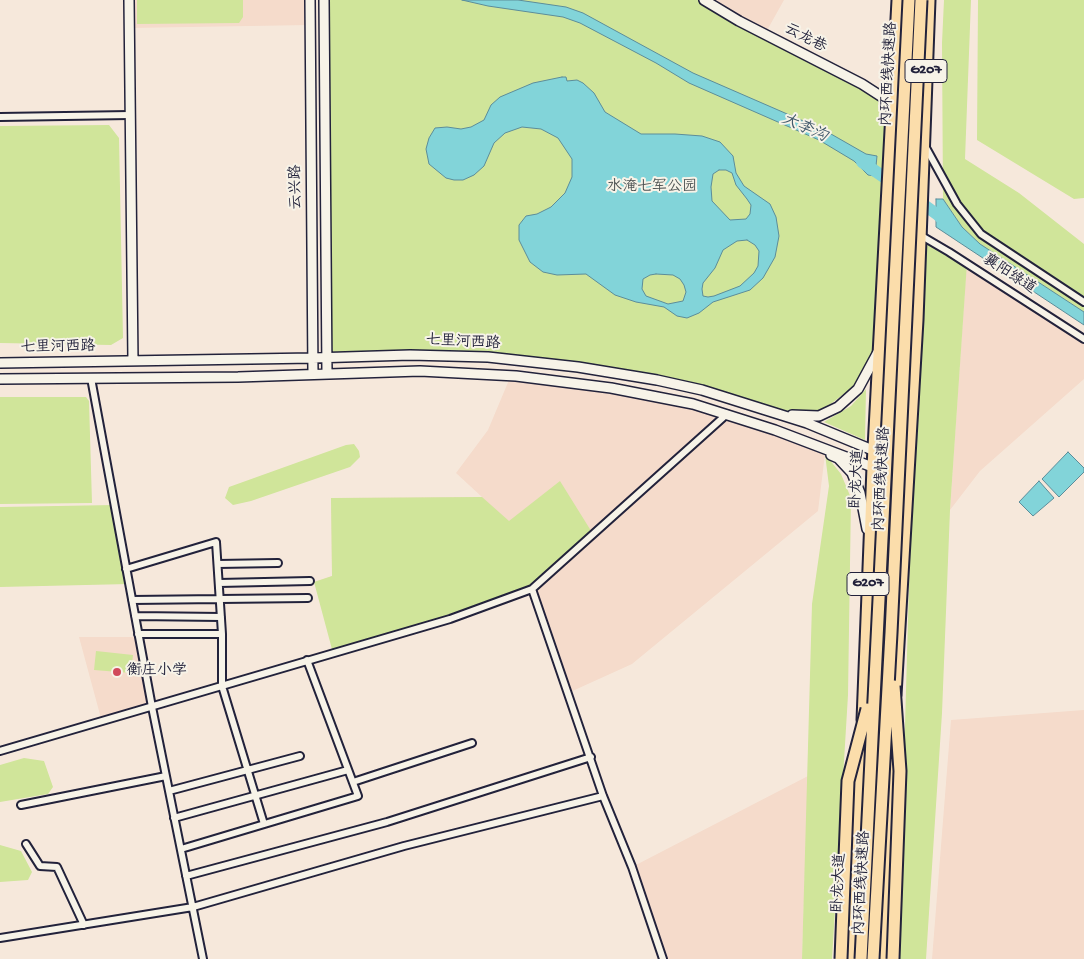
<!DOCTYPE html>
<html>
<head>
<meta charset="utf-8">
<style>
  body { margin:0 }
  canvas { display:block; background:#f6e8db }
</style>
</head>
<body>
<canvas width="1084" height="959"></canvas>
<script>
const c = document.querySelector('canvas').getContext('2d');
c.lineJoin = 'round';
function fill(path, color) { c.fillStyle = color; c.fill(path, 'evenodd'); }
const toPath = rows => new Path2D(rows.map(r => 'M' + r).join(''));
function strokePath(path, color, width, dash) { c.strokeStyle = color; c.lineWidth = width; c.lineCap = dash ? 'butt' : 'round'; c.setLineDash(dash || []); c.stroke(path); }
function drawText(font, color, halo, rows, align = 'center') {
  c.font = font + ' "Gochi Hand","LXGW WenKai TC",sans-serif'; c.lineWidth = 4; c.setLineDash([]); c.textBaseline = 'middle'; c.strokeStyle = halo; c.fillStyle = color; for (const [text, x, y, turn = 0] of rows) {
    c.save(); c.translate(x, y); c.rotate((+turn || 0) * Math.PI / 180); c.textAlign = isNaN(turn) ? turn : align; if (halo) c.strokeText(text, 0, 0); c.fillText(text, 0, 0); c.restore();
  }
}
const built = toPath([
  [129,0,310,0,310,25,129,28],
  [704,0,784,0,765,34],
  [967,258,1084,334,1084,379,980,471,950,510],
  [509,380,612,392,711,412,801,441,825,454,818,511,632,664,568,693,532,590,314,582,332,576,331,498,482,497,456,473,488,430],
  [79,637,138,637,152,707,102,722],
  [1084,710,1084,959,932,959,951,720],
  [808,776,802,959,662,959,632,867]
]);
const green = toPath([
  [137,0,243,0,243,17,239,23,137,24],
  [324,0,702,0,893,104,880,347,853,387,828,406,812,413,782,414,702,390,488,357,328,357],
  [944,0,971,0,965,159,1019,193,1084,244,1084,312,980,244,962,227,943,199,942,43],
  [978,0,1084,0,1084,198,1074,199,977,140],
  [109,125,119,138,123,338,111,345,0,343,0,126],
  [919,235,967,263,950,510,942,713,926,959,894,959,905,725],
  [866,389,865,440,824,422,851,406],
  [0,397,86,397,89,401,92,503,0,504],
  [354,444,359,451,360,457,350,467,251,501,233,505,225,498,229,487,346,445],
  [825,454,841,474,851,498,848,695,832,959,802,959,812,604,829,486],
  [560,481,593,534,532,589,450,619,333,653,314,582,332,576,331,498,482,497,509,521],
  [114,505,129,584,0,587,0,507],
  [96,651,133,655,131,673,94,670],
  [24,758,44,761,53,787,48,794,0,802,0,765],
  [0,845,21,851,32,872,28,880,0,882]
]);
const water = toPath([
  [462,0,518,0,566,7,583,13,693,73,824,130,866,154,877,156,875,176,868,175,854,161,819,140,689,83,656,63,580,23,563,17,488,6,462,0],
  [562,77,566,77,567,81,577,80,583,83,594,93,605,112,641,134,675,134,702,136,720,142,733,156,736,173,744,186,770,204,776,217,779,236,775,257,763,278,750,290,713,302,699,313,687,318,677,316,664,307,636,302,615,295,586,274,557,275,543,272,530,262,519,240,519,225,526,216,537,214,551,207,565,193,572,177,572,159,558,138,541,129,522,127,505,133,494,143,484,166,474,175,463,180,454,180,446,178,429,164,426,149,429,138,435,128,447,127,461,129,471,127,484,120,491,105,500,97,533,83,562,77],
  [719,170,726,170,732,173,736,185,747,199,751,205,750,214,746,219,730,220,712,201,711,187,713,174,719,170],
  [747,240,755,245,759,251,758,266,754,273,740,286,714,296,708,297,703,296,702,289,703,283,715,268,723,250,737,241,747,240],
  [656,274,673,275,680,279,684,285,686,292,683,301,668,304,646,296,642,289,643,279,650,275,656,274],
  [936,199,943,199,962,227,980,244,1084,312,1084,325,936,227,936,199],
  [1068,452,1084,468,1084,472,1059,497,1042,479,1068,452],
  [1039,481,1054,498,1033,516,1019,502,1039,481]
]);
const river = toPath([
  [862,162,897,186],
  [913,197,938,215,949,225]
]);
const street = toPath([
  [0,117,130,115],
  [925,146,957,204,981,234,1084,302],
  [920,235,949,252,1084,339],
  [91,378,152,707,203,959],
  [218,564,278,563],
  [126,569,216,542,222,634,222,686,264,824],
  [219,583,310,581],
  [532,589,603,796,632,867,663,959],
  [132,600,308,598],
  [135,616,221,617],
  [138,634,222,634],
  [0,751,450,619,532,589,727,414],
  [353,782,472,743],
  [169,791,300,756],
  [21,805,166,776],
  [174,818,348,770],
  [26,844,40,866,57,867,84,925],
  [181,849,358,796,307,660],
  [186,876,387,822,591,757],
  [0,938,193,907,404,846,603,796]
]);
const secondary = toPath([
  [129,0,133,361],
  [310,0,313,374],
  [324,0,327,374],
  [704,0,739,21,862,84,893,104],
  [0,363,313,358,410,355,488,357,578,367,657,380,702,390,807,423,904,463],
  [0,379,238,377,420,371,516,376,611,388,693,404,775,430,904,479],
  [792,415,819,416,838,407,858,389,878,352],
  [831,455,838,458,852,473,860,493,867,529]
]);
const highway = toPath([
  [895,695,917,320,929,0],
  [863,720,873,467,898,0],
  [852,959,862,738],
  [885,959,893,736]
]);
const highwayBridge = toPath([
  [841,959,848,781,867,709],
  [861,959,909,0],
  [873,959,891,633,921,0],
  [893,959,900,771,894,686]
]);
const markers = [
  [117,672,5,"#d1495b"]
];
const shields = [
  [926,71,42],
  [868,584,42]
];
const shieldNames = [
  ["G207",926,71],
  ["G207",868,584]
];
const streetNames = [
  ["云龙巷",805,39,27],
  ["内环西线快速路",890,74,-87],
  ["云兴路",297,187,-91],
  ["襄阳绿道",1009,275,33],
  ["七里河西路",463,343,3],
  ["七里河西路",58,348,-1],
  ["卧龙大道",858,479,-87],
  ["内环西线快速路",883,479,-87],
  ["卧龙大道",840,883,-87],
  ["内环西线快速路",863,883,-87]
];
const parkNames = [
  ["水淹七军公园",652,188]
];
const poiNames = [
  ["衡庄小学",127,672]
];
const waterNames = [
  ["大李沟",804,129,24]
];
fill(built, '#f5dbcb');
fill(green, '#d0e59a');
fill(water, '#82d4d9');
strokePath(water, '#5c8d9a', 1);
strokePath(river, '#82d4d9', 12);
strokePath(street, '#22223b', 10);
strokePath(secondary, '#22223b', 12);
strokePath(highway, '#22223b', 15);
strokePath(street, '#f7f3e8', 6);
strokePath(secondary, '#f7f3e8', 9);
strokePath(highway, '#fbddab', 11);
strokePath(highwayBridge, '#22223b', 15, []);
strokePath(highwayBridge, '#fbddab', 11);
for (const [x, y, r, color] of markers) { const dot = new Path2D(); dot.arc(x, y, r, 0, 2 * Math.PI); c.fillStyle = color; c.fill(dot); strokePath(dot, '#f7f3e8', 2); }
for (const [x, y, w] of shields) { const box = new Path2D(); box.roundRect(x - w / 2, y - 11.5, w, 23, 4); c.fillStyle = '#f7f3e8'; c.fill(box); strokePath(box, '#22223b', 1); }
drawText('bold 14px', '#22223b', null, shieldNames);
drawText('15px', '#22223b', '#f7f3e8', streetNames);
drawText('15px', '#4e5353', '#f7f3e8', parkNames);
drawText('15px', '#22223b', '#f7f3e8', poiNames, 'left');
drawText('italic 16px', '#3f576a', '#f7f3e8', waterNames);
</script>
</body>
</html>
